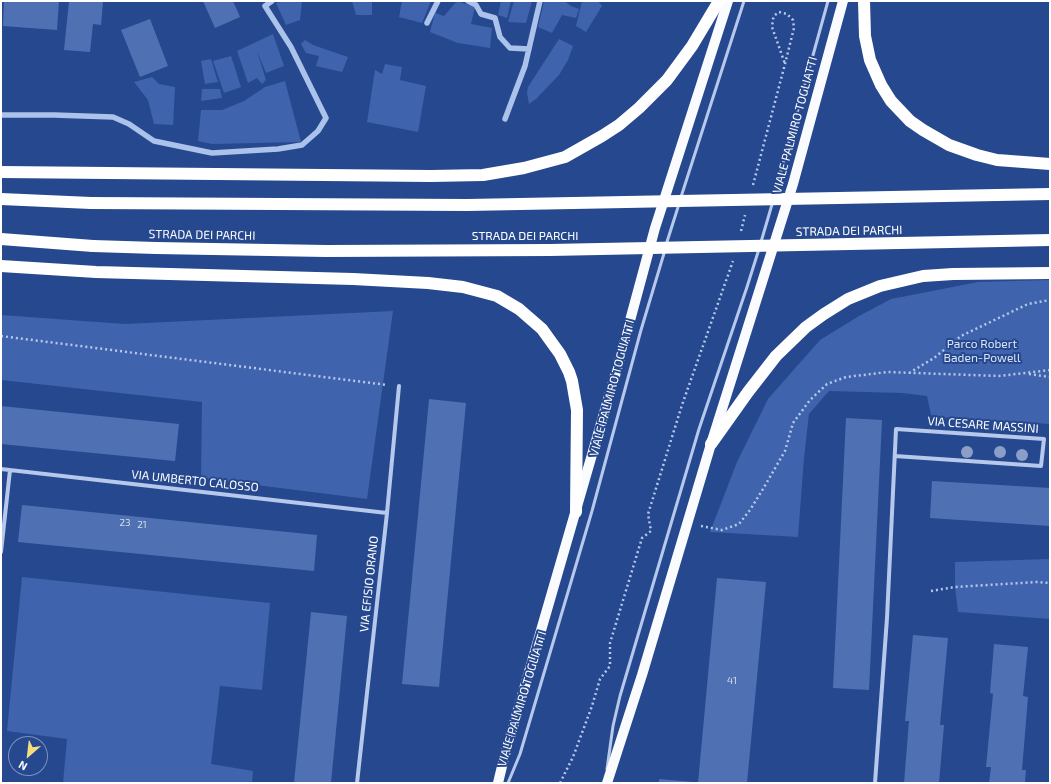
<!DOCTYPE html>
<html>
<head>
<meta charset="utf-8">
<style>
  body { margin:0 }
  #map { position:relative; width:1051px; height:784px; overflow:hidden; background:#26488e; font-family:"Exo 2",sans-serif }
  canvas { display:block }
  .frame { position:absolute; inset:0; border:2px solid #fff; pointer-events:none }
  .north { position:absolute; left:8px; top:736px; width:40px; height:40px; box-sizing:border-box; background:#26488e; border:1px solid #7d91bb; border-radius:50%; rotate:208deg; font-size:11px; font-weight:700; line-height:16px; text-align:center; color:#fff }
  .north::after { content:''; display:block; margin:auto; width:14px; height:18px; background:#f4de7b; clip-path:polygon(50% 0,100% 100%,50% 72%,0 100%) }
</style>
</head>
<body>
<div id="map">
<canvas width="1051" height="784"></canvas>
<div class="frame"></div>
<div class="north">N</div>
</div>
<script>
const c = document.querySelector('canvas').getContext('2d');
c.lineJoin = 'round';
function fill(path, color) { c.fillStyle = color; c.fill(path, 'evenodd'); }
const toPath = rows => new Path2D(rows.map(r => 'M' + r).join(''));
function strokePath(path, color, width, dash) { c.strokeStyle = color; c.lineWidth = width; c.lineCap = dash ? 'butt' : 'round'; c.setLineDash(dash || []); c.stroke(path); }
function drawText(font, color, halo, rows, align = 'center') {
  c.font = font + ' "Exo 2",sans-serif'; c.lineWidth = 4; c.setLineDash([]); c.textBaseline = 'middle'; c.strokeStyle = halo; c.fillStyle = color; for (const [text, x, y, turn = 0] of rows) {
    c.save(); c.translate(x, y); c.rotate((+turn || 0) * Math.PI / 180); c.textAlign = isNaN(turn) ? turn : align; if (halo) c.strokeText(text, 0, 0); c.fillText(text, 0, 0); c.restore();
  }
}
const green = toPath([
  [283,1,302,1,300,20,286,25,276,3],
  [352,1,372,1,372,15,356,15],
  [402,1,431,1,422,23,399,17],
  [457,1,475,7,471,24,492,28,490,48,458,43,430,32,435,13,444,16],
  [501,1,511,1,507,18,498,15],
  [514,1,532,1,526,23,508,22],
  [544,1,564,1,571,6,579,9,576,18,562,15,552,33,538,27],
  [582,1,598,1,602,6,586,32,576,26],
  [273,34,284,66,266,73,257,51,266,80,262,84,257,78,248,83,237,51],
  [559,39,573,46,568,60,559,75,536,99,529,104,527,93,528,87],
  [305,40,313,45,348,57,342,72,316,66,319,56,306,53,301,44],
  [231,56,241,87,224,93,213,61],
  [211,59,218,82,205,84,201,61],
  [385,64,402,67,400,80,426,86,418,132,367,122,375,70,382,74],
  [152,77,159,84,175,87,173,125,154,124,148,100,134,82],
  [285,81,301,142,212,144,198,141,201,110,222,110,244,101,265,87],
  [202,89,220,89,222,98,201,101],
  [1050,280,1050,424,941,417,931,415,927,396,902,393,829,391,809,414,804,458,798,537,710,532,737,462,768,399,820,340,859,316,891,299,978,282],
  [393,311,367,499,201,478,202,402,1,380,1,315,125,324],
  [1050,559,1050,619,958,612,955,587,955,562],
  [22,577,270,603,262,690,220,686,211,764,253,771,252,783,63,783,67,739,7,731]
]);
const stream = toPath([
  [468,1,476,5,481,14,495,18,500,37,510,48,529,49],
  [427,23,438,1],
  [1,115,54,115,113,117,129,124,154,141,212,153,278,149,302,145,318,131,326,118,291,47,265,6,272,1],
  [505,119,525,66,540,1]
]);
const building = toPath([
  [4,1,59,1,57,30,3,26],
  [69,1,103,2,101,25,93,24,90,52,64,50],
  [203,1,233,1,240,17,215,28],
  [150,19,168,66,140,77,121,30],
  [429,399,466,403,439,687,402,684],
  [1,406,179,424,175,461,1,444],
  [846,418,882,420,869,690,833,688],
  [932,481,1050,488,1050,526,930,518],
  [22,505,317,535,314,571,18,542],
  [717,578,766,582,747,783,698,783],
  [311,612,347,616,331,783,294,783],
  [913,635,948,638,940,725,944,725,939,783,904,783,909,721,905,721],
  [994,644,1028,647,1023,696,1028,697,1022,770,1026,770,1025,783,989,783,991,767,986,767,993,694,990,693],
  [659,779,693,782,693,783,659,783]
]);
const path = toPath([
  [753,185,785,64,794,28,793,20,787,14,779,12,775,15,773,19,772,27,785,64],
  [741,231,745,215],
  [1,336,387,385],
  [909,373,934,358,961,336,1028,304,1050,300],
  [1029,374,1050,377],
  [701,526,722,530,739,524,750,510,763,489,785,451,793,423,810,400,827,384,846,377,888,372,999,376,1050,370],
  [931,591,955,587,1037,582,1050,583],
  [560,783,573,757,592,706,600,679,610,666,610,643,642,538,651,531,648,514,682,405,733,261]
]);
const lane = toPath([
  [774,196,828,1],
  [681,197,744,1],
  [761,242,773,201],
  [666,245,679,204],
  [607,769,613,726,620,696,699,429,747,287,759,249],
  [508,783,520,754,592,511,641,330,665,250]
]);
const street = toPath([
  [1,469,387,513],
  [1,552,10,470],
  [357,783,387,513,399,386],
  [875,783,887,618,896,429,1044,439,1041,466,895,456]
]);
const primary = toPath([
  [498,783,504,758,618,365,655,228,728,1],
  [607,783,642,675,711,444,793,184,843,1]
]);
const highway = toPath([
  [864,1,865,36,870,60,881,85,891,101,910,121,923,130,949,145,977,155,997,160,1050,164],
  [1,172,431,176,483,175,524,168,565,157,602,136,619,125,639,108,667,80,692,46,719,1],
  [1,199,91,203],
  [1,239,93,246],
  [1,266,96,272,353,279,428,283,463,287,497,296,519,309,542,329,560,354,569,372,572,381,577,410,576,512],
  [711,444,748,392,776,356,806,327,824,314,848,299,880,286,923,276,953,274,1050,273]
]);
const highwayBridge = toPath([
  [91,203,467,205,1050,194],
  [93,246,156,248,326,251,550,250,1050,240]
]);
const trees = [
  [967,452],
  [1000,452],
  [1022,455]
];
const numberNames = [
  ["23",125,523],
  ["21",142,525],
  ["41",732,681]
];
const streetNames = [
  ["VIALE PALMIRO TOGLIATTI",795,125,-75],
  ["STRADA DEI PARCHI",849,231,-1],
  ["STRADA DEI PARCHI",202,235,1],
  ["STRADA DEI PARCHI",525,236],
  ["VIALE PALMIRO TOGLIATTI",612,388,-75],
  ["VIA CESARE MASSINI",983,425,4],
  ["VIA UMBERTO CALOSSO",195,481,6],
  ["VIA EFISIO ORANO",369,584,-84],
  ["VIALE PALMIRO TOGLIATTI",522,699,-73]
];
const parkNames = [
  ["Parco Robert",982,344],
  ["Baden-Powell",982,358]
];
fill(green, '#3f63ac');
strokePath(stream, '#abc2eb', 5.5);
fill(building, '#4f71b4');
strokePath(path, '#b6c8eb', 2.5, [2, 3]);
strokePath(lane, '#b6c8eb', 3);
strokePath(street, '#b6c8eb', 4);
strokePath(primary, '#fafbff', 10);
strokePath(highway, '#fff', 12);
strokePath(highwayBridge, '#fff', 12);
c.fillStyle = '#8a9ec8';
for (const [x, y] of trees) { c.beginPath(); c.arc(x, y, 6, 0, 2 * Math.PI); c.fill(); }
drawText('10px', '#d3dcec', null, numberNames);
drawText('12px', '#fff', '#26488e', streetNames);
drawText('12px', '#dbe5f8', '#26488e', parkNames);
</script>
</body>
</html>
